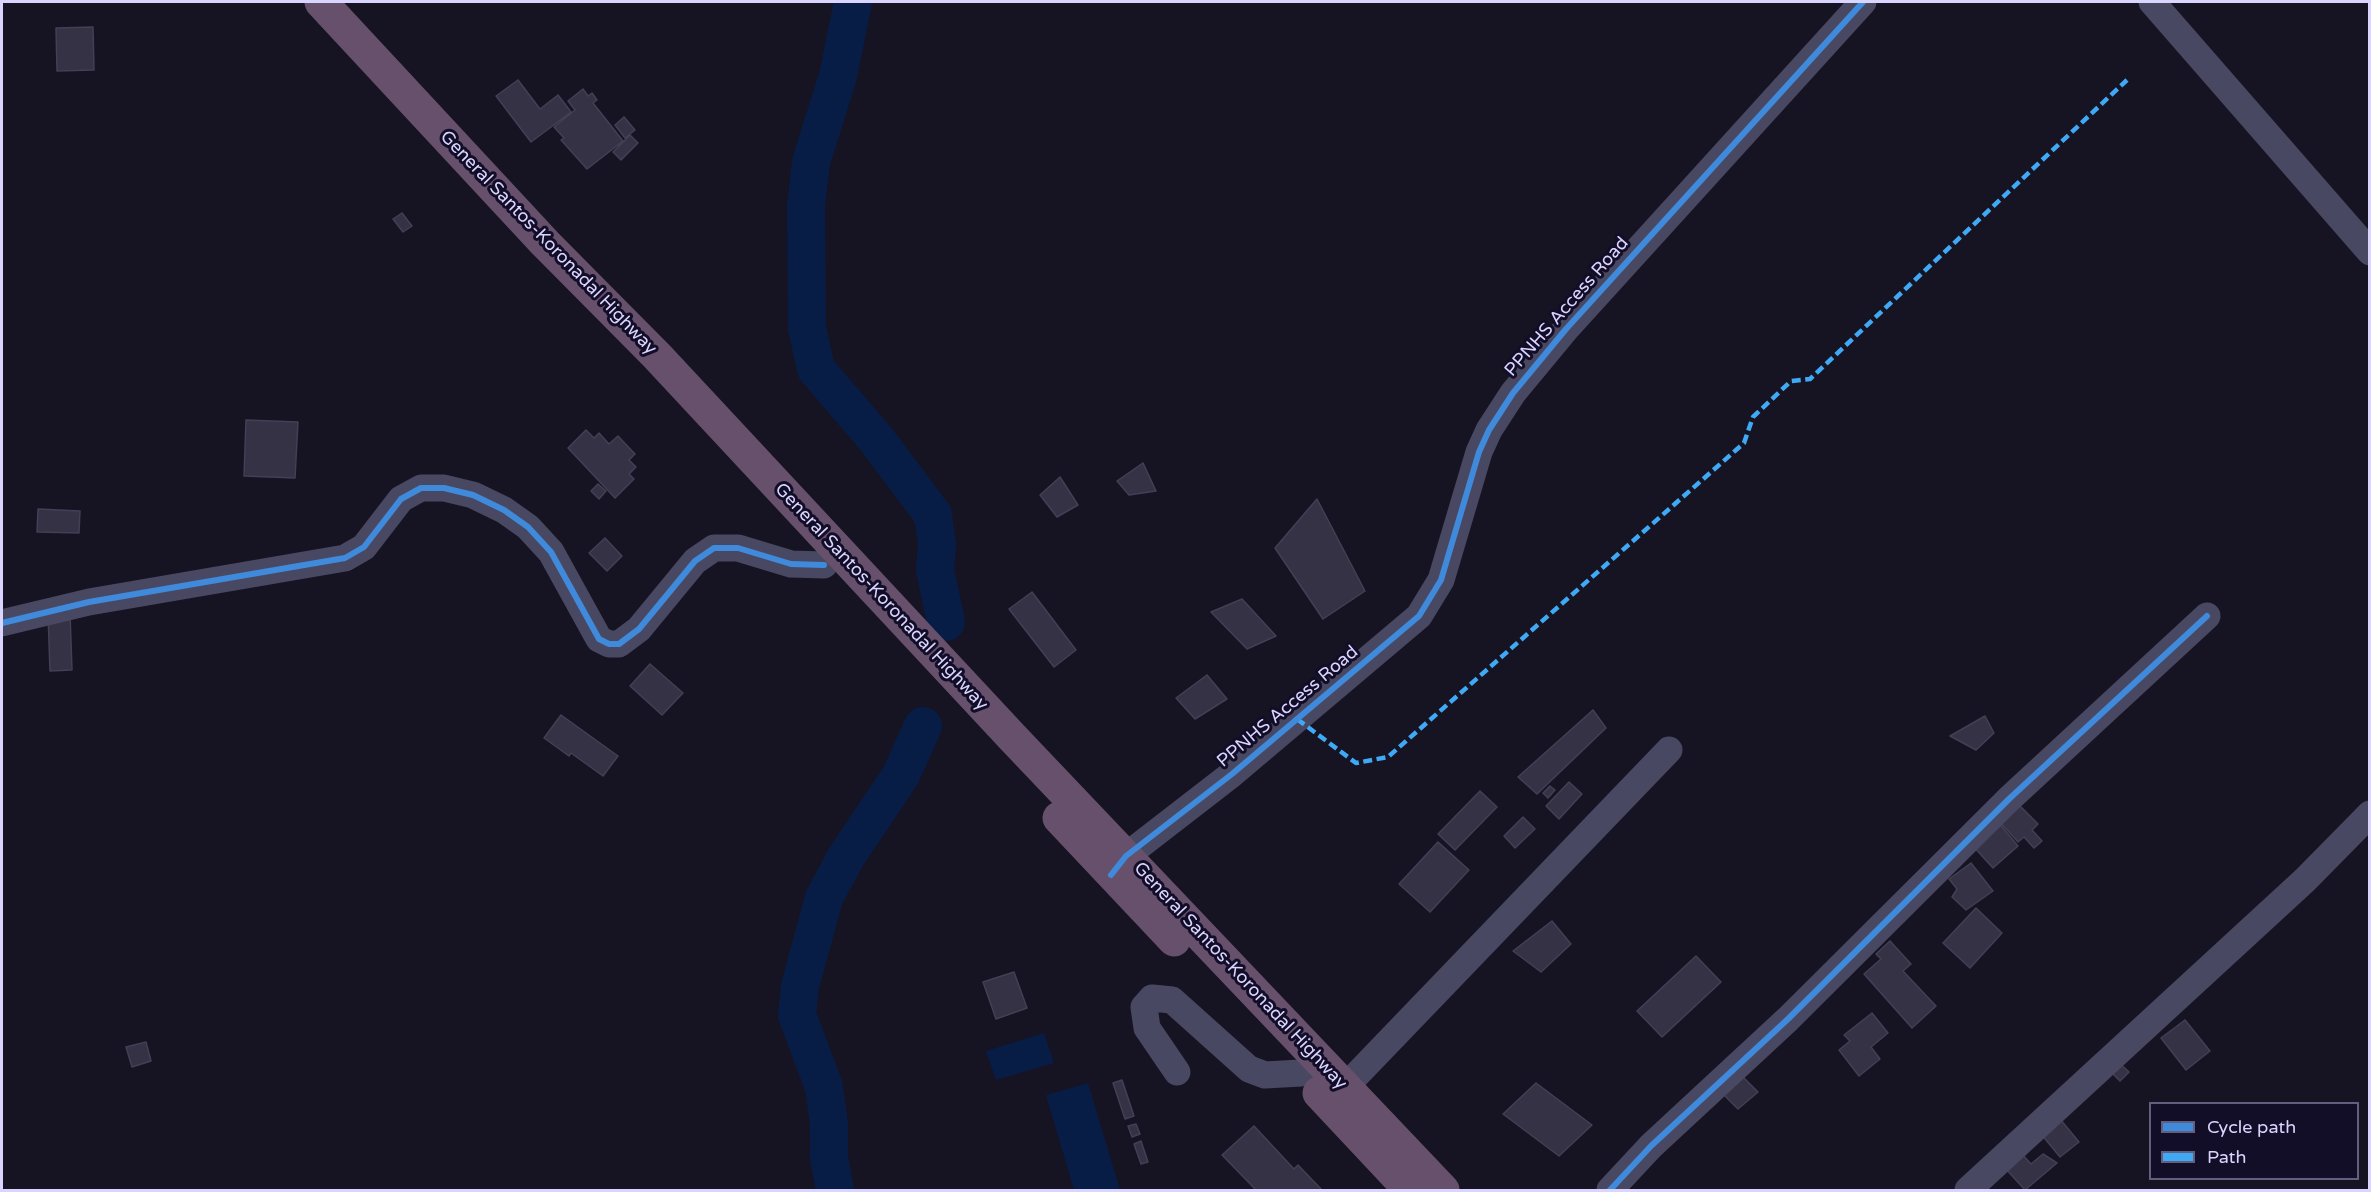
<!DOCTYPE html>
<html>
<head>
<meta charset="utf-8">
<style>
  body { margin:0 }
  #map { position:relative; width:2371px; height:1192px; overflow:hidden; background:#161422; font-family:"Varela Round",sans-serif }
  canvas { display:block }
  .frame { position:absolute; inset:0; border:3px solid #dad5ff; pointer-events:none }
  .legend { position:absolute; left:2149px; top:1102px; width:210px; height:78px; box-sizing:border-box; background:#130e28; border:2px solid #635e7e; margin:0; padding:8px 10px; list-style:none; font-size:18px; color:#dad5ff }
  .legend li { display:flex; align-items:center; gap:12px; height:30px }
  .legend b { width:30px; border:2px solid #635e7e }
</style>
</head>
<body>
<div id="map">
<canvas width="2371" height="1192"></canvas>
<div class="frame"></div>
<ul class="legend">
<li><b style="height:8px;background:#408adc"></b>Cycle path</li>
<li><b style="height:8px;background:#3fa9f5"></b>Path</li>
</ul>
</div>
<script>
const c = document.querySelector('canvas').getContext('2d');
c.lineJoin = 'round';
function fill(path, color) { c.fillStyle = color; c.fill(path, 'evenodd'); }
const toPath = rows => new Path2D(rows.map(r => 'M' + r).join(''));
function strokePath(path, color, width, dash) { c.strokeStyle = color; c.lineWidth = width; c.lineCap = dash ? 'butt' : 'round'; c.setLineDash(dash || []); c.stroke(path); }
function drawText(font, color, halo, rows, align = 'center') {
  c.font = font + ' "Varela Round",sans-serif'; c.lineWidth = 6; c.setLineDash([]); c.textBaseline = 'middle'; c.strokeStyle = halo; c.fillStyle = color; for (const [text, x, y, turn = 0] of rows) {
    c.save(); c.translate(x, y); c.rotate((+turn || 0) * Math.PI / 180); c.textAlign = isNaN(turn) ? turn : align; if (halo) c.strokeText(text, 0, 0); c.fillText(text, 0, 0); c.restore();
  }
}
const water = toPath([
  [1044,1033,1054,1063,996,1080,986,1051],
  [1088,1083,1120,1190,1074,1190,1046,1095]
]);
const river = toPath([
  [853,2,838,76,811,162,806,206,807,328,816,369,876,439,933,515,937,544,935,570,946,622],
  [835,1190,829,1158,829,1124,824,1087,797,1015,800,986,824,898,846,857,901,775,923,726]
]);
const building = toPath([
  [93,27,94,70,57,71,56,28,93,27],
  [518,80,540,109,558,95,571,112,531,142,496,96,518,80],
  [583,89,588,96,592,93,597,100,593,103,623,141,587,169,561,140,564,138,554,127,575,110,568,101,583,89],
  [624,117,635,130,625,138,615,125,624,117],
  [630,135,638,143,621,160,613,152,630,135],
  [402,213,412,226,403,232,393,219,402,213],
  [246,420,298,422,295,478,244,476,246,420],
  [586,430,594,438,599,433,609,444,618,436,635,454,629,460,636,467,629,474,634,479,615,498,568,448,586,430],
  [1143,463,1156,491,1129,495,1117,481,1143,463],
  [1060,477,1078,505,1057,517,1040,495,1060,477],
  [598,484,606,491,599,499,591,491,598,484],
  [1317,499,1365,591,1323,619,1275,548,1317,499],
  [38,509,80,511,79,533,37,532,38,509],
  [605,538,622,556,607,571,589,553,605,538],
  [1032,592,1076,650,1054,667,1009,609,1032,592],
  [1242,599,1276,636,1247,649,1211,612,1242,599],
  [70,613,72,670,50,671,48,614,70,613],
  [650,664,683,693,662,715,630,686,650,664],
  [1207,675,1227,699,1195,719,1176,698,1207,675],
  [1593,710,1606,728,1537,794,1518,777,1593,710],
  [561,715,618,756,603,776,571,753,569,756,544,738,561,715],
  [1985,716,1994,733,1976,750,1950,736,1985,716],
  [1569,782,1582,794,1559,819,1546,806,1569,782],
  [1550,786,1555,790,1548,798,1543,793,1550,786],
  [1480,791,1497,807,1455,850,1438,834,1480,791],
  [2018,804,2038,824,2032,830,2042,841,2034,848,2024,837,2018,842,1999,821,2018,804],
  [1523,817,1535,829,1515,848,1504,836,1523,817],
  [1998,822,2018,846,1993,868,1972,845,1998,822],
  [1438,842,1469,870,1430,912,1399,884,1438,842],
  [1971,863,1993,891,1966,910,1952,897,1957,889,1949,879,1971,863],
  [1976,908,2002,933,1970,968,1943,943,1976,908],
  [1552,921,1571,944,1541,972,1513,951,1552,921],
  [1890,941,1911,964,1903,971,1936,1006,1912,1028,1864,974,1881,959,1876,954,1890,941],
  [1696,956,1721,982,1662,1037,1637,1011,1696,956],
  [1014,972,1027,1008,996,1019,983,982,1014,972],
  [1872,1013,1888,1033,1871,1047,1880,1059,1859,1076,1839,1050,1850,1041,1844,1035,1872,1013],
  [2185,1020,2210,1051,2186,1070,2161,1038,2185,1020],
  [146,1042,151,1061,132,1067,126,1047,146,1042],
  [2117,1061,2129,1072,2120,1081,2109,1070,2117,1061],
  [1740,1074,1758,1092,1738,1109,1721,1092,1740,1074],
  [1122,1080,1134,1116,1125,1119,1113,1083,1122,1080],
  [1536,1083,1592,1125,1559,1156,1503,1114,1536,1083],
  [2060,1119,2079,1142,2060,1157,2041,1134,2060,1119],
  [1136,1124,1140,1134,1132,1137,1128,1126,1136,1124],
  [1254,1126,1294,1169,1298,1165,1322,1190,1256,1190,1222,1155,1254,1126],
  [1141,1141,1148,1162,1141,1164,1134,1144,1141,1141],
  [2022,1154,2031,1164,2043,1154,2057,1163,2025,1190,2005,1168,2022,1154]
]);
const minor = toPath([
  [2152,2,2370,252],
  [2,623,89,602,345,558,364,547,401,499,421,488,444,488,473,495,504,510,528,527,551,552,599,639,609,644,619,644,639,629,695,561,714,548,738,548,791,564,824,565],
  [1114,872,1126,856,1232,774,1419,616,1441,580,1479,452,1489,430,1513,393,1566,329,1863,2],
  [1177,1072,1147,1028,1144,1007,1152,998,1172,1000,1249,1069,1265,1075,1301,1073],
  [1345,1087,1669,750],
  [1610,1190,1651,1146,1788,1019,2009,799,2207,616],
  [1968,1190,2305,880,2370,814]
]);
const highway = toPath([
  [321,2,545,243,657,356,1013,738,1443,1190],
  [1059,818,1174,940],
  [1319,1093,1410,1190]
]);
const quiet = toPath([
  [1297,719,1356,763,1388,757,1744,443,1753,417,1791,381,1810,379,2127,80]
]);
const cycleway = toPath([
  [2,623,89,602,345,558,364,547,401,499,421,488,444,488,473,495,504,510,528,527,551,552,599,639,609,644,619,644,639,629,695,561,714,548,738,548,791,564,824,565],
  [1111,875,1126,856,1232,774,1419,616,1441,580,1479,452,1489,430,1513,393,1566,329,1863,2],
  [1610,1190,1651,1146,1788,1019,2009,799,2207,616]
]);
const streetNames = [
  ["General Santos-Koronadal Highway",548,243,46],
  ["PPNHS Access Road",1567,307,-49],
  ["General Santos-Koronadal Highway",881,597,47],
  ["PPNHS Access Road",1288,707,-40],
  ["General Santos-Koronadal Highway",1240,976,47]
];
fill(water, '#081d45');
strokePath(river, '#081d45', 38);
fill(building, '#353245');
strokePath(building, '#433f56', 1.5);
strokePath(minor, '#494863', 27);
strokePath(highway, '#66506c', 33);
strokePath(quiet, '#3fa9f5', 4.5, [9, 4.5]);
strokePath(cycleway, '#408adc', 6);
drawText('18px', '#dad5ff', '#130e28', streetNames);
</script>
</body>
</html>
